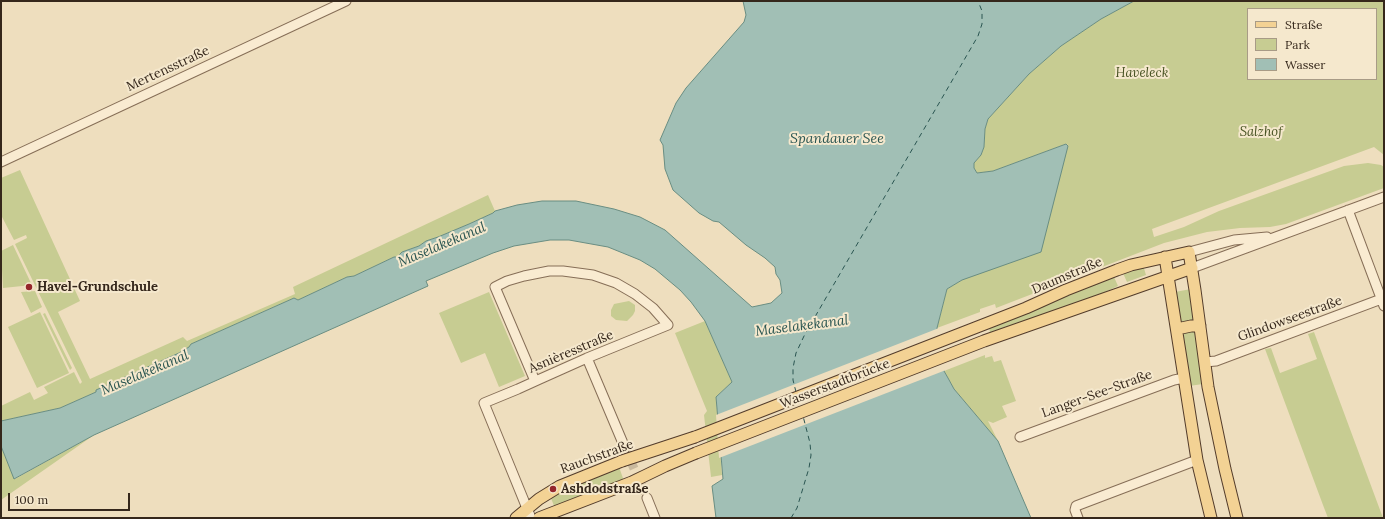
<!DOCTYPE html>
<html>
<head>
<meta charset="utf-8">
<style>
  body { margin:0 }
  #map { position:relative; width:1385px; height:519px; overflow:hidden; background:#eedebe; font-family:Lora,serif }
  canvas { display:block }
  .frame { position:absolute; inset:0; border:2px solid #35271b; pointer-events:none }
  .legend { position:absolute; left:1247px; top:8px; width:130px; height:72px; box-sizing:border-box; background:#f5e8cd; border:1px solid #a89b86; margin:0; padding:5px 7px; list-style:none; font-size:12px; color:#35271b }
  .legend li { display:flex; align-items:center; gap:8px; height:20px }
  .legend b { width:20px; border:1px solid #a89b86 }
  .scale { position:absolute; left:8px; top:493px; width:122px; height:18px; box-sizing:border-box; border:2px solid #35271b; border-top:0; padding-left:5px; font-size:12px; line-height:14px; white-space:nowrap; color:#35271b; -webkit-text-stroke:3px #f5e8cd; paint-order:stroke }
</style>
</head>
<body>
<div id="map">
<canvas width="1385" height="519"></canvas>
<div class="frame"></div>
<ul class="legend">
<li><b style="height:5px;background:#f3d294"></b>Straße</li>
<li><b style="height:11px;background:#c7cc92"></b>Park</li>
<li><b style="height:11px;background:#a1bfb5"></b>Wasser</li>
</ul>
<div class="scale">100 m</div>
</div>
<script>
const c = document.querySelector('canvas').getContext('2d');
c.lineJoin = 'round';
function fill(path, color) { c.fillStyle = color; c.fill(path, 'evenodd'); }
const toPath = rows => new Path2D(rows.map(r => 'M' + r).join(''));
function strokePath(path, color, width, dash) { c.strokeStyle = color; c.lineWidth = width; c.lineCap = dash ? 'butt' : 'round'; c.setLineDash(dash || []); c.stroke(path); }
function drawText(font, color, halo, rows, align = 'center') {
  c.font = font + ' Lora,serif'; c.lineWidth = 4; c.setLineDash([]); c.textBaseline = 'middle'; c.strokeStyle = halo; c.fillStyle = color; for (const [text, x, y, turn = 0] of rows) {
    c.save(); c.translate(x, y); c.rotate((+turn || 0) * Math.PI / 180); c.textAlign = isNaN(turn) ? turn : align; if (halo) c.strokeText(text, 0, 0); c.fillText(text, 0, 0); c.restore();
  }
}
const green = toPath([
  [1134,1,1384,1,1384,155,1374,147,1152,229,1154,237,1184,227,1219,211,1344,166,1368,163,1381,165,1384,167,1384,188,1286,224,1270,227,1240,228,1207,232,1164,243,996,308,995,304,980,309,980,312,937,328,947,289,962,280,1068,145,1066,144,993,171,977,173,974,168,974,163,981,155,984,147,985,129,988,119,1029,74,1061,46,1101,19],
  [1248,9,1376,9,1376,79,1248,79],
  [20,170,80,301,58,312,90,379,183,337,187,341,295,294,293,287,488,195,495,211,493,213,469,224,438,237,426,241,419,246,402,252,397,257,394,257,354,276,347,277,298,300,294,298,191,344,189,347,179,353,96,390,96,392,60,408,1,421,1,406,30,392,34,400,48,393,44,387,74,372,80,384,82,382,15,244,27,238,26,235,14,240,1,215,1,178],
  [13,245,30,281,32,285,3,288,1,251],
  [1143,265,1146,275,1127,282,1122,271],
  [1114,277,1118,286,1092,298,990,334,989,325],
  [1191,289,1194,321,1181,322,1175,292],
  [35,291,42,307,31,313,21,292],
  [489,292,525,376,499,387,485,353,461,363,439,313],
  [629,301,635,305,635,311,633,315,627,321,616,320,611,316,611,310,614,304],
  [40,312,69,373,37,388,8,327],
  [45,313,72,368,70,370,43,314],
  [705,321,732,382,716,397,722,475,711,477,704,415,707,411,675,333],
  [1192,330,1196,332,1203,384,1189,386,1182,332],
  [1314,332,1383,518,1328,518,1323,505,1265,349,1271,348,1280,373,1317,359,1308,334],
  [985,355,985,358,992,356,994,362,1001,360,1016,401,1002,406,1007,417,993,423,988,421,998,441,954,389,944,371],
  [94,435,1,500,1,446,15,479],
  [619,467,624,481,555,508,550,496,559,490]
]);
const water = toPath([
  [743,1,1134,1,1101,19,1061,46,1029,74,988,119,985,129,984,147,981,155,974,163,974,168,977,173,993,171,1066,144,1068,146,1041,252,962,280,947,289,937,328,944,371,948,378,954,389,998,441,1031,518,716,518,712,486,723,479,716,397,732,382,705,321,691,302,680,290,655,269,640,260,608,247,569,240,550,240,514,246,493,253,426,281,428,286,94,435,14,479,1,446,1,421,60,408,96,392,96,390,179,353,189,347,191,344,294,298,298,300,347,277,354,276,394,257,397,257,402,252,419,246,426,241,438,237,469,224,493,213,495,211,517,205,542,201,576,201,614,209,640,217,665,230,752,307,771,303,782,293,780,280,776,274,775,267,765,258,746,245,719,222,713,221,699,213,673,190,665,169,663,145,660,140,676,103,686,88,744,22,746,15,743,1]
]);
const pier = toPath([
  [939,328,946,370,719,458,716,415]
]);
const ferry = toPath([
  [796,392,793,380,793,368,796,353,805,334,978,36,982,24,982,11,978,1],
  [791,518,797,508,809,468,811,455,810,443,803,416]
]);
const minorTunnel = toPath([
  [625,448,647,498]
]);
const minor = toPath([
  [1,162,346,1],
  [1348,210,1384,306],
  [1189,252,1234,240,1267,237],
  [1192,268,1384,197],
  [587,358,625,448],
  [1205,362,1216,361,1384,298],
  [1020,437,1174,380,1184,378],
  [647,498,655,518],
  [531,518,484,403,518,389,540,379,587,358,668,325,653,308,635,294,616,283,593,275,563,271,549,271,524,276,507,281,495,287,535,381],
  [1078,518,1075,510,1076,506,1197,460]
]);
const major = toPath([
  [1165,257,1192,428,1197,460,1211,518],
  [1177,329,1191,326,1200,326],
  [695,437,1026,308,1066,290,1117,270,1131,265,1189,252,1195,290,1208,387,1225,469,1237,518],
  [696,453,984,341,1192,268],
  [516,518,539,499,560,486,622,461],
  [539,518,632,482]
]);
const majorBridge = toPath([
  [622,461,695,437],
  [632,482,665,466,696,453]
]);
const markers = [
  [29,287,4,"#95262b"],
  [553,489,4,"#95262b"]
];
const streetNames = [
  ["Mertensstraße",168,69,-25],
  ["Daumstraße",1067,276,-23],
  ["Glindowseestraße",1290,319,-20],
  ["Asnièresstraße",571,352,-23],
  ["Wasserstadtbrücke",835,384,-21],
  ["Langer-See-Straße",1097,394,-20],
  ["Rauchstraße",597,457,-20]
];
const parkNames = [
  ["Haveleck",1142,73],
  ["Salzhof",1261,132]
];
const poiNames = [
  ["Havel-Grundschule",37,287],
  ["Ashdodstraße",561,489]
];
const waterNames = [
  ["Spandauer See",837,139],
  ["Maselakekanal",442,245,-23],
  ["Maselakekanal",802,326,-7],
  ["Maselakekanal",145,373,-23]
];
fill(green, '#c7cc92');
fill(water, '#a1bfb5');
strokePath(water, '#698d82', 1);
fill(pier, '#eedebe');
strokePath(ferry, '#2a5551', 1, [5, 4]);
strokePath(minorTunnel, '#c9b99d', 9, [9, 4.5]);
strokePath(minor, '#866e57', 11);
strokePath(major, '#533c2b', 13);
strokePath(minor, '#f9ebd1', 9);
strokePath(major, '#f3d294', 11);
strokePath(majorBridge, '#533c2b', 13, []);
strokePath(majorBridge, '#f3d294', 11);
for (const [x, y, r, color] of markers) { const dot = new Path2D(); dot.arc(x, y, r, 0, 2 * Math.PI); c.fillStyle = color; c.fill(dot); strokePath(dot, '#f5e8cd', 1.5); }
drawText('13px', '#35271b', '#f5e8cd', streetNames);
drawText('italic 13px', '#475222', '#f5e8cd', parkNames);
drawText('bold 13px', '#35271b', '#f5e8cd', poiNames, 'left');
drawText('italic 14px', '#2a5551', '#f5e8cd', waterNames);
</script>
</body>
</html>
